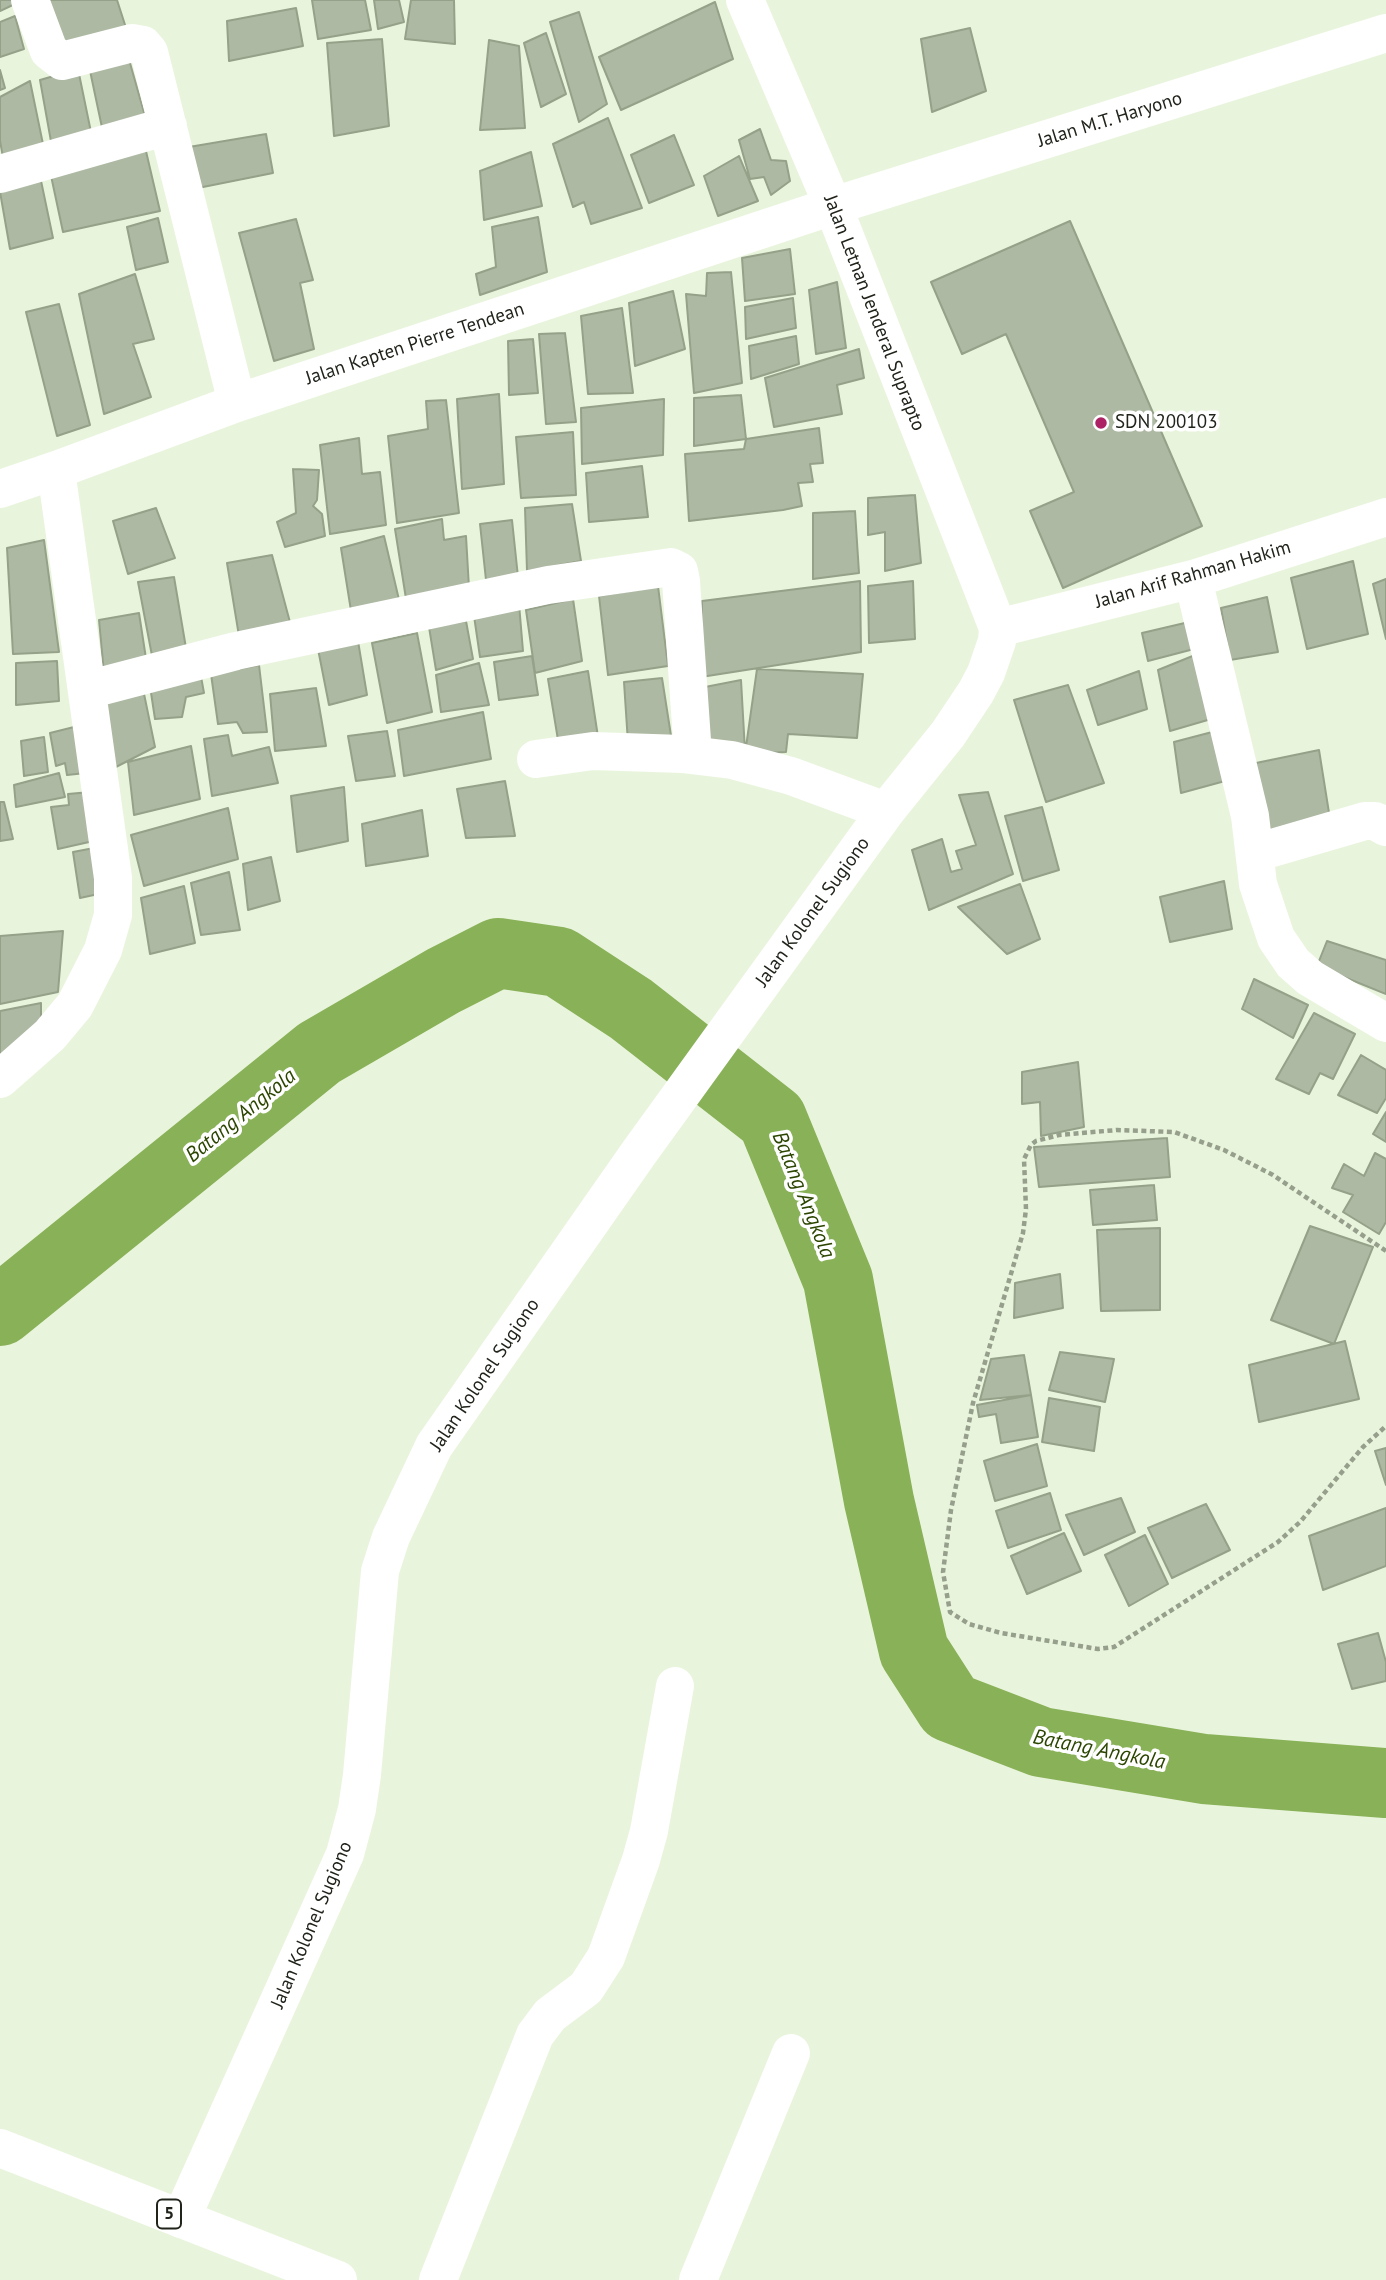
<!DOCTYPE html>
<html>
<head>
<meta charset="utf-8">
<style>
  body { margin:0 }
  canvas { display:block; background:#e8f4db }
</style>
</head>
<body>
<canvas width="1386" height="2280"></canvas>
<script>
const c = document.querySelector('canvas').getContext('2d');
c.lineJoin = 'round';
const toPath = rows => new Path2D(rows.map(r => 'M' + r).join(''));
function strokePath(path, color, width, dash) { c.strokeStyle = color; c.lineWidth = width; c.lineCap = dash ? 'butt' : 'round'; c.setLineDash(dash || []); c.stroke(path); }
function fill(path, color) { c.fillStyle = color; c.fill(path, 'evenodd'); }
function drawText(font, color, halo, rows, align = 'center') {
  c.font = font + ' "PT Sans",sans-serif'; c.lineWidth = 7; c.setLineDash([]); c.textBaseline = 'middle'; c.strokeStyle = halo; c.fillStyle = color; for (const [text, x, y, turn = 0] of rows) {
    c.save(); c.translate(x, y); c.rotate((+turn || 0) * Math.PI / 180); c.textAlign = isNaN(turn) ? turn : align; if (halo) c.strokeText(text, 0, 0); c.fillText(text, 0, 0); c.restore();
  }
}
const river = toPath([
  [0,1311,319,1053,443,981,498,953,559,962,631,1009,772,1119,838,1280,879,1501,914,1651,950,1707,1041,1742,1204,1769,1386,1783]
]);
const building = toPath([
  [0,0,16,0,17,3,0,11,0,0],
  [47,0,117,0,127,31,55,50,47,0],
  [312,0,365,0,371,30,318,39,312,0],
  [374,0,399,0,404,22,378,29,374,0],
  [411,0,454,0,455,44,405,39,411,0],
  [715,2,733,59,621,110,599,57,715,2],
  [296,8,303,46,229,61,227,21,296,8],
  [579,12,607,104,579,122,550,22,579,12],
  [15,16,24,49,0,57,0,22,15,16],
  [970,28,986,91,932,112,921,39,970,28],
  [546,33,566,94,541,107,524,43,546,33],
  [382,39,389,126,334,136,327,43,382,39],
  [489,40,519,46,525,128,480,130,489,40],
  [128,56,147,123,104,137,89,66,128,56],
  [78,69,92,137,52,147,40,80,78,69],
  [0,70,5,88,0,90,0,70],
  [30,81,44,149,4,163,0,141,0,97,30,81],
  [608,118,642,208,591,224,584,202,573,207,553,144,608,118],
  [760,129,771,160,786,161,790,181,771,195,764,177,750,179,739,140,760,129],
  [266,134,273,173,193,189,189,147,266,134],
  [674,135,694,185,649,203,631,155,674,135],
  [145,147,160,211,63,232,50,171,145,147],
  [531,152,542,206,484,220,480,171,531,152],
  [739,156,758,201,718,216,704,176,739,156],
  [40,176,53,238,10,249,0,192,40,176],
  [538,217,547,272,480,295,476,274,496,267,492,227,538,217],
  [158,218,168,262,136,270,127,227,158,218],
  [296,219,313,280,300,283,314,349,274,361,239,233,296,219],
  [1070,221,1202,526,1063,588,1030,511,1074,492,1006,334,962,354,931,282,1070,221],
  [790,249,795,294,745,301,742,258,790,249],
  [731,272,742,383,694,393,686,294,706,296,707,273,731,272],
  [135,274,154,339,133,344,151,397,104,414,79,294,135,274],
  [837,282,846,348,816,354,809,290,837,282],
  [673,291,685,349,635,366,629,303,673,291],
  [793,298,796,328,746,339,745,307,793,298],
  [59,304,90,425,57,436,26,312,59,304],
  [622,308,633,393,588,394,581,316,622,308],
  [565,333,576,422,546,424,539,334,565,333],
  [796,336,799,364,751,379,749,346,796,336],
  [533,339,538,393,509,395,508,341,533,339],
  [859,349,864,378,837,385,842,414,774,427,765,378,859,349],
  [499,394,504,484,462,489,457,399,499,394],
  [741,395,746,439,694,446,694,398,741,395],
  [664,399,663,455,582,464,581,408,664,399],
  [446,400,459,513,397,523,388,436,428,429,426,401,446,400],
  [819,428,823,463,810,464,813,482,798,483,802,506,783,510,689,521,685,454,744,449,746,439,819,428],
  [573,432,576,495,521,498,516,437,573,432],
  [359,438,362,474,380,472,386,525,330,534,320,445,359,438],
  [642,466,648,517,589,522,586,473,642,466],
  [293,469,319,470,317,500,313,506,322,514,325,536,285,547,277,522,296,513,293,469],
  [915,495,921,563,885,571,885,532,868,535,868,498,915,495],
  [572,504,581,561,527,571,525,508,572,504],
  [156,508,175,558,128,574,113,521,156,508],
  [855,511,859,573,813,579,813,513,855,511],
  [442,519,444,540,466,536,469,588,407,605,395,529,442,519],
  [512,520,518,577,486,580,480,524,512,520],
  [384,536,400,604,352,617,341,548,384,536],
  [44,540,59,652,13,654,7,548,44,540],
  [272,555,291,626,239,636,227,563,272,555],
  [1353,561,1368,634,1307,649,1291,578,1353,561],
  [174,577,187,654,153,661,138,582,174,577],
  [1386,579,1386,639,1373,584,1386,579],
  [860,581,861,652,701,677,702,601,860,581],
  [913,581,915,639,869,643,868,586,913,581],
  [658,586,668,666,608,675,599,596,658,586],
  [1267,597,1278,652,1230,660,1221,608,1267,597],
  [573,599,582,661,535,673,526,610,573,599],
  [519,604,523,651,480,657,473,609,519,604],
  [139,613,147,665,104,673,99,620,139,613],
  [466,621,473,659,436,670,429,627,466,621],
  [1189,622,1194,649,1148,661,1142,633,1189,622],
  [417,633,432,712,387,723,372,643,417,633],
  [358,641,367,695,329,705,318,649,358,641],
  [1200,653,1218,717,1170,731,1158,670,1200,653],
  [532,656,538,695,499,700,494,662,532,656],
  [57,661,59,701,16,705,16,663,57,661],
  [479,663,489,705,441,712,436,675,479,663],
  [259,665,267,732,243,733,237,722,218,724,211,674,259,665],
  [757,669,863,674,857,738,788,734,786,752,745,754,757,669],
  [200,671,204,693,186,697,182,717,155,719,150,686,200,671],
  [588,671,598,737,559,746,548,679,588,671],
  [1139,671,1147,709,1098,725,1087,690,1139,671],
  [662,678,672,742,628,743,624,682,662,678],
  [741,680,745,751,708,750,705,687,741,680],
  [1068,685,1104,783,1046,802,1014,700,1068,685],
  [316,688,326,746,275,751,270,694,316,688],
  [143,689,155,747,110,770,99,698,143,689],
  [483,712,491,759,404,776,398,730,483,712],
  [78,726,86,773,67,775,65,763,56,766,50,733,78,726],
  [387,731,395,776,356,781,348,736,387,731],
  [1216,731,1225,781,1181,793,1174,742,1216,731],
  [228,735,232,756,269,747,278,783,212,796,204,739,228,735],
  [44,737,48,772,24,776,21,741,44,737],
  [191,746,200,799,134,815,128,762,191,746],
  [1319,750,1330,819,1264,835,1256,763,1319,750],
  [59,773,65,797,16,807,14,785,59,773],
  [505,781,515,836,466,838,457,789,505,781],
  [344,787,348,841,297,852,291,796,344,787],
  [90,792,98,840,58,849,51,807,69,805,68,794,90,792],
  [988,792,1013,874,929,910,912,850,942,839,951,872,962,869,956,851,976,845,959,795,988,792],
  [0,802,4,802,13,839,0,841,0,802],
  [1042,807,1059,870,1023,881,1005,816,1042,807],
  [228,808,238,859,144,886,131,835,228,808],
  [422,810,428,856,366,866,362,824,422,810],
  [94,848,103,893,80,898,73,852,94,848],
  [271,857,280,901,248,910,243,864,271,857],
  [229,872,240,930,201,935,191,883,229,872],
  [1224,881,1232,929,1170,942,1160,897,1224,881],
  [1020,884,1040,939,1007,954,958,907,1020,884],
  [184,886,195,943,150,954,141,898,184,886],
  [63,931,58,992,0,1004,0,936,63,931],
  [1327,941,1386,960,1386,994,1317,966,1327,941],
  [1254,979,1308,1005,1293,1038,1242,1009,1254,979],
  [41,1003,41,1027,0,1062,0,1011,41,1003],
  [1314,1013,1355,1034,1333,1079,1320,1073,1309,1094,1276,1079,1314,1013],
  [1361,1055,1386,1070,1386,1098,1377,1113,1338,1095,1361,1055],
  [1078,1062,1084,1127,1041,1136,1040,1102,1022,1104,1022,1072,1078,1062],
  [1386,1112,1386,1142,1373,1134,1386,1112],
  [1167,1138,1170,1177,1039,1187,1034,1147,1167,1138],
  [1375,1153,1386,1159,1386,1222,1379,1234,1343,1212,1353,1195,1332,1188,1344,1164,1364,1176,1375,1153],
  [1154,1185,1157,1220,1093,1225,1090,1190,1154,1185],
  [1310,1226,1373,1247,1334,1344,1271,1320,1310,1226],
  [1160,1228,1160,1310,1101,1311,1097,1230,1160,1228],
  [1060,1274,1063,1308,1014,1318,1015,1283,1060,1274],
  [1345,1341,1359,1399,1259,1422,1249,1365,1345,1341],
  [1060,1352,1114,1359,1105,1402,1049,1390,1060,1352],
  [1024,1355,1031,1395,980,1400,991,1359,1024,1355],
  [1031,1395,1038,1437,1001,1443,996,1414,979,1417,977,1405,1031,1395],
  [1049,1398,1100,1407,1094,1451,1042,1442,1049,1398],
  [1037,1444,1047,1486,995,1501,984,1461,1037,1444],
  [1386,1448,1386,1485,1375,1451,1386,1448],
  [1050,1493,1061,1530,1008,1548,996,1511,1050,1493],
  [1121,1498,1135,1532,1084,1555,1066,1515,1121,1498],
  [1206,1504,1230,1550,1172,1578,1148,1528,1206,1504],
  [1386,1508,1386,1566,1323,1590,1309,1536,1386,1508],
  [1064,1533,1081,1571,1027,1594,1011,1556,1064,1533],
  [1145,1535,1168,1584,1129,1606,1105,1555,1145,1535],
  [1378,1633,1386,1662,1386,1681,1352,1689,1338,1644,1378,1633]
]);
const path = toPath([
  [1386,1251,1273,1175,1224,1150,1174,1132,1117,1130,1059,1135,1036,1141,1031,1145,1024,1159,1026,1209,1023,1233,973,1403,951,1510,943,1572,950,1612,969,1624,1001,1633,1098,1649,1114,1647,1278,1542,1300,1522,1363,1447,1386,1426]
]);
const minor = toPath([
  [30,0,49,51,62,61,132,43,143,45,149,52,237,403],
  [0,174,168,126],
  [0,489,56,470,237,403,833,206,1386,33],
  [1193,579,1250,816,1258,884,1276,938,1293,963,1310,978,1386,1023],
  [998,628,1193,579,1386,517],
  [87,690,236,651,548,585,671,567,679,571,681,581,693,755],
  [536,759,593,751,682,754,732,760,791,776,886,811],
  [1255,853,1365,821,1375,821,1386,827],
  [0,1079,50,1035,75,1005,103,950,113,915,113,878,56,470],
  [181,2219,345,1854,357,1809,362,1775,380,1571,391,1537,434,1446,638,1154,886,811,948,734,976,692,986,673,997,641,998,628,833,206,745,0],
  [438,2280,535,2035,550,2015,586,1988,606,1957,641,1860,649,1831,675,1686],
  [698,2280,791,2053]
]);
const highway = toPath([
  [0,2148,338,2280]
]);
const markers = [
  [1101,423,7,"#ac2264"]
];
const shields = [
  [169,2214,24]
];
const shieldNames = [
  ["5",169,2214]
];
const streetNames = [
  ["Jalan M.T. Haryono",1110,120,-17],
  ["Jalan Letnan Jenderal Suprapto",874,313,69],
  ["Jalan Kapten Pierre Tendean",415,344,-18],
  ["Jalan Arif Rahman Hakim",1193,575,-16],
  ["Jalan Kolonel Sugiono",813,912,-54],
  ["Jalan Kolonel Sugiono",485,1375,-56],
  ["Jalan Kolonel Sugiono",312,1925,-67]
];
const poiNames = [
  ["SDN 200103",1115,423]
];
const waterNames = [
  ["Batang Angkola",241,1116,-39],
  ["Batang Angkola",803,1195,68],
  ["Batang Angkola",1099,1750,11]
];
strokePath(river, '#89b158', 70);
fill(building, '#adb9a2');
strokePath(building, '#96a18a', 2);
strokePath(path, '#969e8c', 4.5, [5, 3.5]);
strokePath(minor, '#fff', 38);
strokePath(highway, '#fff', 38);
for (const [x, y, r, color] of markers) { const dot = new Path2D(); dot.arc(x, y, r, 0, 2 * Math.PI); c.fillStyle = color; c.fill(dot); strokePath(dot, '#fff', 2.5); }
for (const [x, y, w] of shields) { const box = new Path2D(); box.roundRect(x - w / 2, y - 14.5, w, 29, 5); c.fillStyle = '#fff'; c.fill(box); strokePath(box, '#20241b', 2); }
drawText('bold 18px', '#20241b', null, shieldNames);
drawText('19px', '#20241b', '#fff', streetNames);
drawText('19px', '#20241b', '#fff', poiNames, 'left');
drawText('italic 21px', '#2c4501', '#fff', waterNames);
</script>
</body>
</html>
